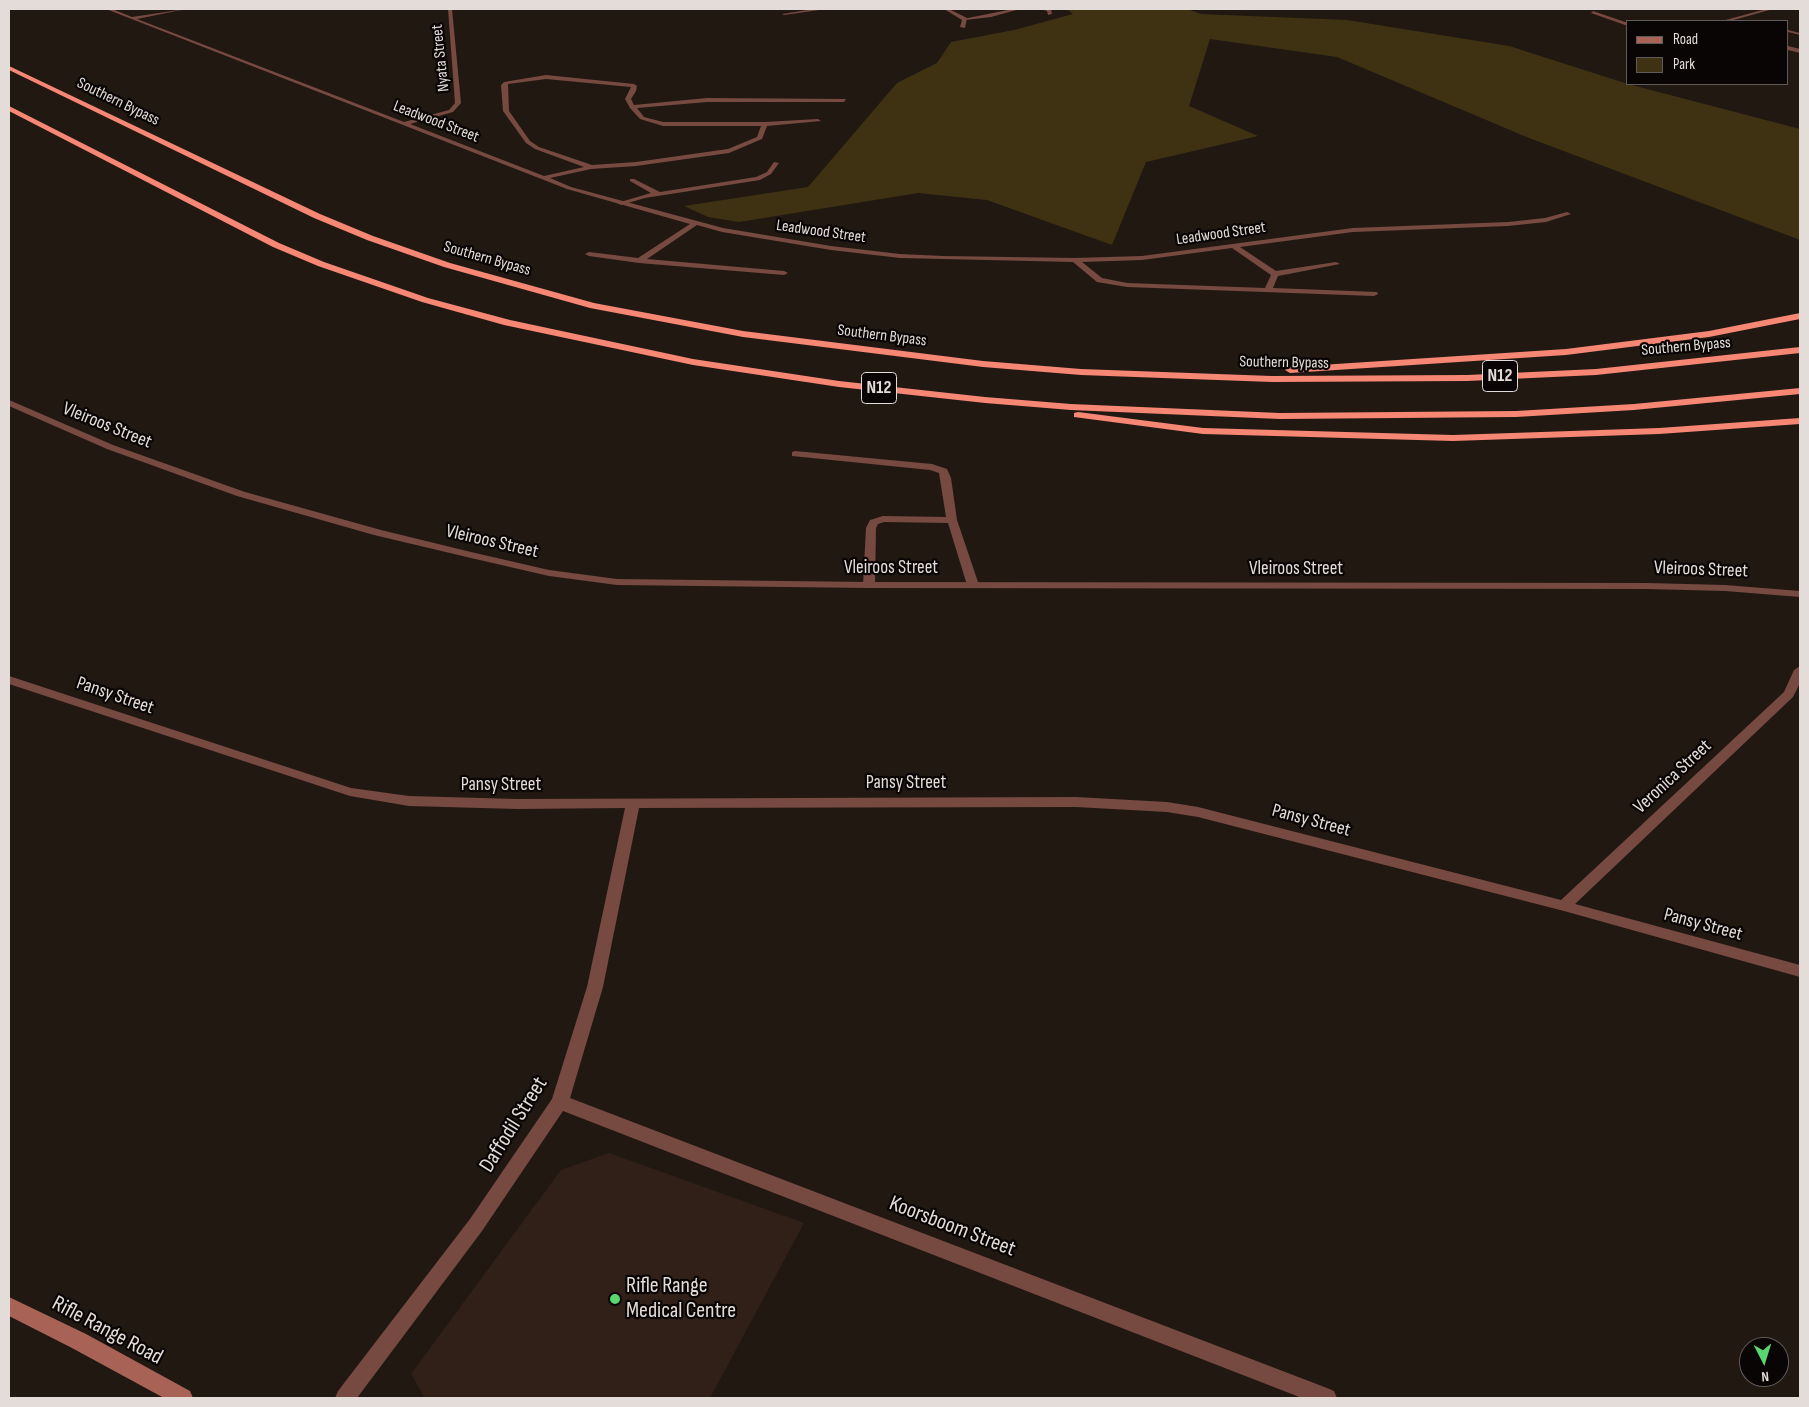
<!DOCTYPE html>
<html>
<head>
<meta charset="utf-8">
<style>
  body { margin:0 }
  #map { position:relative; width:1809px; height:1407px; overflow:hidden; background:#221812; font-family:"Sofia Sans Condensed",sans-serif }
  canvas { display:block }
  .frame { position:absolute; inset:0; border:10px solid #e4dcd9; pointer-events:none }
  .legend { position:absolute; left:1626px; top:20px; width:162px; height:65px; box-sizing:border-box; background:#080504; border:1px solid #605b59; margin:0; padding:6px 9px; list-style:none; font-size:15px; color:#e4dcd9 }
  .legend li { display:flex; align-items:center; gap:10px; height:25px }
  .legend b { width:25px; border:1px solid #605b59 }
  .north { position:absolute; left:1739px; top:1337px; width:50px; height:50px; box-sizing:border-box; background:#080504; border:1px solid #605b59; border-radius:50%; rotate:175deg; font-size:14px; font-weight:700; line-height:20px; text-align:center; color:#e4dcd9 }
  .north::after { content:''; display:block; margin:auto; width:18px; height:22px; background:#5ad56f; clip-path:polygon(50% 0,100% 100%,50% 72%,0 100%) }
</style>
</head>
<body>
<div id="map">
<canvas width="1809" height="1407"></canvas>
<div class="frame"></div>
<ul class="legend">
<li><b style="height:6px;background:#a96356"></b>Road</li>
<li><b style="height:14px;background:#3e3213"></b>Park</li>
</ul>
<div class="north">N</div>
</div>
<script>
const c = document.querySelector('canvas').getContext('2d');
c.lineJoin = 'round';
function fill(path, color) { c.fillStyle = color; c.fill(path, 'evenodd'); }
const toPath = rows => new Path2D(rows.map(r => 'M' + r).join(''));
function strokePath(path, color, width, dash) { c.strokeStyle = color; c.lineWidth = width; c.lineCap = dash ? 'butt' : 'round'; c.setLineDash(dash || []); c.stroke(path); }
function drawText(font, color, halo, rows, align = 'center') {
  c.font = font + ' "Sofia Sans Condensed",sans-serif'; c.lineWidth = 4.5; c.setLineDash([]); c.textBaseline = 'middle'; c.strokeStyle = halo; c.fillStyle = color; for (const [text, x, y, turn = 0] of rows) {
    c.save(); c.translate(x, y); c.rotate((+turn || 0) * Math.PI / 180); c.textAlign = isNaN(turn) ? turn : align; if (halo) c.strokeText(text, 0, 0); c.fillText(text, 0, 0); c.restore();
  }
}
const built = toPath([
  [609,1153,804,1223,710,1398,425,1398,411,1374,561,1170]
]);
const green = toPath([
  [1067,9,1187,9,1201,14,1347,20,1509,46,1628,84,1800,129,1800,240,1529,138,1337,57,1210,39,1189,106,1258,136,1146,162,1112,245,987,200,918,193,739,222,708,217,684,206,808,187,897,83,937,63,951,42,1014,30,1073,14]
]);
const service = toPath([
  [1013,9,1020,9,991,17,965,20,963,19,1013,9],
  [1041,9,1051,9,1052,14,1048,15,1047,11,1041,9],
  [1593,11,1628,23,1628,26,1591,13,1593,11],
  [774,162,779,163,771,174,760,180,645,198,621,205,617,203,651,193,630,181,630,179,634,179,660,192,756,177,767,172,774,162],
  [795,451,932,464,947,469,951,478,957,520,979,585,977,587,969,587,967,585,948,523,884,522,878,524,876,528,875,585,869,588,863,585,866,528,870,520,883,516,946,517,939,473,930,470,792,456,792,452,795,451]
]);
const minor = toPath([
  [106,9,112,9,132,17,186,9,137,19,404,122,449,110,455,103,448,9,452,9,461,103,453,112,410,124,544,176,584,167,535,149,526,143,503,111,501,85,504,82,546,75,634,84,637,86,636,91,631,99,634,105,707,98,846,99,844,102,707,102,637,108,644,117,663,122,765,122,818,119,821,121,767,126,762,139,729,153,636,166,591,169,550,178,571,187,723,228,831,246,900,254,943,256,1075,258,1142,256,1353,228,1508,222,1545,218,1567,212,1571,214,1546,222,1508,226,1353,232,1240,247,1276,271,1336,262,1340,264,1278,276,1273,288,1377,292,1378,294,1374,296,1127,287,1097,282,1073,262,900,258,831,250,722,232,697,225,647,259,784,271,788,273,784,275,639,263,589,256,585,254,589,252,638,258,690,224,567,189,106,9],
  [546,79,631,87,625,99,630,108,640,119,663,126,761,126,757,137,728,149,636,162,592,165,539,147,530,141,509,111,508,84,546,79],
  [1232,248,1271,275,1265,288,1127,283,1102,278,1082,262,1142,260,1232,248],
  [814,9,826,9,784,15,782,14,814,9],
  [944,9,949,9,967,18,965,28,960,27,962,20,944,9],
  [1766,9,1773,9,1730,21,1722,21,1766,9],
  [1788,30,1800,33,1800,35,1788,32,1788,30],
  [1788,46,1800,49,1800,53,1788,50,1788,46],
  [1800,666,1800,683,1793,697,1575,904,1800,965,1800,977,1564,911,1198,817,1167,812,1076,807,639,808,603,987,570,1098,1327,1388,1334,1391,1337,1398,1302,1398,563,1111,482,1231,357,1398,335,1398,338,1391,470,1219,552,1099,587,987,625,808,517,809,409,806,350,796,9,684,9,676,351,788,409,796,517,799,1076,797,1167,802,1198,807,1561,900,1784,692,1794,670,1800,666]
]);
const tertiary = toPath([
  [9,400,113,445,245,492,381,530,471,552,549,570,617,579,869,582,1647,583,1725,585,1800,591,1800,597,1725,591,1647,589,869,588,617,585,549,576,471,558,374,535,237,496,107,449,9,406,9,400]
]);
const secondary = toPath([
  [9,1297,86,1334,190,1391,193,1398,164,1398,72,1348,9,1316,9,1297]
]);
const motorway = toPath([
  [9,66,320,214,373,236,450,263,594,303,743,331,983,361,1081,369,1272,376,1467,375,1596,369,1800,347,1800,353,1596,375,1467,381,1272,382,1081,375,983,367,743,337,590,308,444,267,367,240,314,218,9,70,9,66],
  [9,106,279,243,324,262,428,298,510,320,693,359,839,381,985,397,1071,404,1280,413,1516,411,1634,404,1800,388,1800,394,1634,410,1516,417,1280,419,1071,410,985,403,839,387,693,365,504,325,422,302,318,266,273,247,9,111,9,106],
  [1800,313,1800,319,1709,337,1566,355,1290,373,1285,370,1290,367,1566,349,1709,331,1800,313],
  [1078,412,1203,428,1453,435,1659,428,1800,418,1800,424,1659,434,1453,441,1203,434,1074,417,1074,413,1078,412]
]);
const markers = [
  [615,1299,6,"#5ad56f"]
];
const farStreetnames = [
  ["Nyata Street",441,58,-96],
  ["Southern Bypass",118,102,26],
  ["Leadwood Street",436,122,21],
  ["Leadwood Street",821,232,8],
  ["Leadwood Street",1221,234,-8],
  ["Southern Bypass",487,259,16],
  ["Southern Bypass",882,336,7],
  ["Southern Bypass",1686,347,-5],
  ["Southern Bypass",1284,363,1]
];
const shields = [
  [1500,376,35],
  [879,388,35]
];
const shieldNames = [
  ["N12",1500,376],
  ["N12",879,388]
];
const streetNames = [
  ["Vleiroos Street",107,426,22],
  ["Vleiroos Street",492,542,13],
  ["Vleiroos Street",891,568],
  ["Vleiroos Street",1296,569],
  ["Vleiroos Street",1701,570,2],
  ["Pansy Street",115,696,19],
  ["Veronica Street",1673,777,-43],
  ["Pansy Street",906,783],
  ["Pansy Street",501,785],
  ["Pansy Street",1311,821,15],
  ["Pansy Street",1703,925,15]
];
const nearStreetnames = [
  ["Daffodil Street",514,1125,-58],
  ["Koorsboom Street",952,1227,21],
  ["Rifle Range Road",107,1331,28]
];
const nearPoinames = [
  ["Rifle Range",626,1286],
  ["Medical Centre",626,1311]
];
fill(built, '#302018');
fill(green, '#3e3213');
fill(service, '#764941');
fill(minor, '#764941');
fill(tertiary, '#764941');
fill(secondary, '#a96356');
fill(motorway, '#f68774');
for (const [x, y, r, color] of markers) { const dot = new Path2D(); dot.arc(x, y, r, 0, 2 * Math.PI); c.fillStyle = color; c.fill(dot); strokePath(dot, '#080504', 2); }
drawText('16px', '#e4dcd9', '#080504', farStreetnames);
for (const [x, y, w] of shields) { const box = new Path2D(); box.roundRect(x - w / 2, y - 15.5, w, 31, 4); c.fillStyle = '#080504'; c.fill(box); strokePath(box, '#e4dcd9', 1); }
drawText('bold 18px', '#e4dcd9', null, shieldNames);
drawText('19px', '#e4dcd9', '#080504', streetNames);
drawText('22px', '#e4dcd9', '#080504', nearStreetnames);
drawText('22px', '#e4dcd9', '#080504', nearPoinames, 'left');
</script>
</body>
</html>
